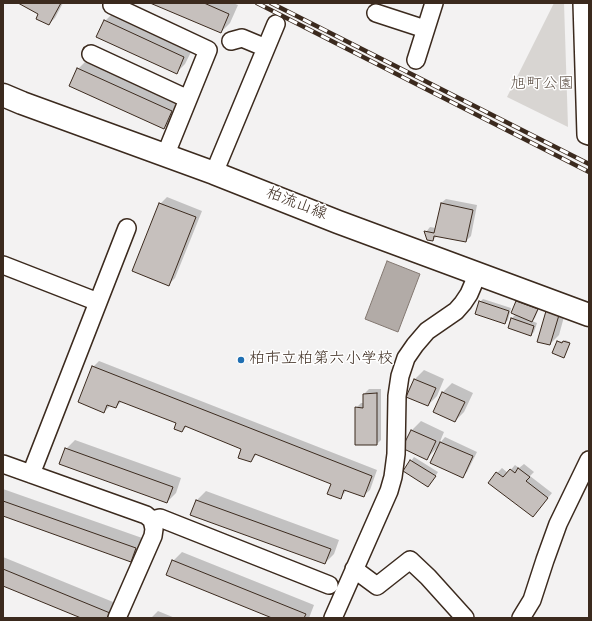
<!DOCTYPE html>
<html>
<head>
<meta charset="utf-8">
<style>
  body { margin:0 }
  #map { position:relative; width:592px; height:621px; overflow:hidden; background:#f3f2f2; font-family:"Indie Flower",sans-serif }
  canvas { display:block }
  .frame { position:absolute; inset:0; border:4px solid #3b2a1e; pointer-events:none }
</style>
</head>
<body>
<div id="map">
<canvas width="592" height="621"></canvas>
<div class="frame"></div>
</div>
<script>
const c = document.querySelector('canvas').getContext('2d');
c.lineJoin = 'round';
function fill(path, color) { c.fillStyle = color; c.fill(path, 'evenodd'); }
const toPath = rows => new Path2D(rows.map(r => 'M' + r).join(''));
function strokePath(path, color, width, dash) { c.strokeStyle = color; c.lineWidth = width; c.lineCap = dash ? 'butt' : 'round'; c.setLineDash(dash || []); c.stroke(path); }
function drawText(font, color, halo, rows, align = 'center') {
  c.font = font + ' "Indie Flower","Klee One",sans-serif'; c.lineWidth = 3; c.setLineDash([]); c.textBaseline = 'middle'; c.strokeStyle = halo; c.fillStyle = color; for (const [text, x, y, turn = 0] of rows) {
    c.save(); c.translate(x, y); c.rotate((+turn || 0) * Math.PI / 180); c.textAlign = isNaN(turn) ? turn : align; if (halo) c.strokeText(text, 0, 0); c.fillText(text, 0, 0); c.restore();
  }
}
const green = toPath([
  [554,3,564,3,568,127,507,97]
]);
const water = toPath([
  [387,261,420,274,398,332,365,319,387,261]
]);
const shadow = toPath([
  [20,3,63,3,55,18,49,24,40,13],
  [153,3,233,3,238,5,230,23,221,32],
  [114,12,193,48,185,64,176,73,105,21],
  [87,60,181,102,173,119,164,128,78,69],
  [167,197,202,211,175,278,169,284,160,204],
  [446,199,477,205,471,236,466,241,437,236,433,240,426,232,430,227,436,228,441,203],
  [520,298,540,306,535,318,532,321,537,323,534,332,531,335,509,327,512,318,516,314,517,302],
  [483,299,511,308,508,320,505,323,480,302],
  [556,303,567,306,559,335,550,344,547,312],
  [565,340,570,342,565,355,558,342,559,341,563,342],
  [99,361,377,470,370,490,363,496,347,490,340,498,332,483,257,454,250,461,243,448,187,426,182,431,177,422,122,401,116,407,110,406,104,412,93,367],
  [424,370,444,379,437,396,428,405,407,396,415,379],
  [452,383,473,393,464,412,455,421,434,411,443,392],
  [369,389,381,389,381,440,377,444,356,408,361,403,364,403,364,394],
  [421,421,444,432,439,444,445,437,477,452,467,472,463,476,438,447,427,458,412,430],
  [75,440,181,478,176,493,167,502,66,449],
  [414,457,438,472,431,483,404,471],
  [524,464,534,472,530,476,552,493,533,516,497,473,502,468,508,473,515,465,519,468],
  [3,489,145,539,140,552,131,561,3,515],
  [206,491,339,540,334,554,325,563,197,500],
  [182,552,314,605,309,618,274,618,173,561],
  [3,557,118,604,111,618,84,618,3,585],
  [158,611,175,618,151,618]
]);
const building = toPath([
  [18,3,61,3,49,25,36,19,38,14,18,3],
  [150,3,204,3,229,14,221,33,150,3],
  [104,20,184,57,177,74,96,37,104,20],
  [77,68,172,111,164,129,69,86,77,68],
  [159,203,196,217,169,286,132,271,159,203],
  [441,203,473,210,466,242,434,236,433,241,427,240,424,231,434,233,441,203],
  [479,301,509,311,505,324,475,314,479,301],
  [516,301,538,309,532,322,511,313,516,301],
  [546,311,559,315,550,345,537,342,546,311],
  [511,318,534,326,531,336,508,328,511,318],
  [557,341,562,343,563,341,570,343,564,358,552,353,557,341],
  [92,366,372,476,364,497,344,490,341,499,327,494,331,484,255,454,251,462,238,458,241,449,185,426,182,432,174,429,176,423,119,401,116,408,107,405,104,413,78,402,92,366],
  [414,379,436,388,428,406,406,397,414,379],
  [442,392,465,402,455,422,433,412,442,392],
  [377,393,377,445,355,445,355,407,363,408,363,394,377,393],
  [411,430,436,441,427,460,402,448,411,430],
  [440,442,473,456,463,478,430,463,440,442],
  [65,448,173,487,167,503,59,464,65,448],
  [410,460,436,476,428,487,403,471,410,460],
  [518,468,530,477,526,481,548,498,533,517,488,483,496,472,503,477,510,469,515,473,518,468],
  [196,500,331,549,325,564,190,515,196,500],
  [3,501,136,548,131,562,3,516,3,501],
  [172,560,306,614,304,618,272,618,166,575,172,560],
  [3,569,110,613,107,618,81,618,3,586,3,569]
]);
const minor = toPath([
  [582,3,586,135,589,136],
  [112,5,208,50,165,156],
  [376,13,425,29],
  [231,41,242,38,266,48],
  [91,54,188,99],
  [416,60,434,3],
  [214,173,276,24],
  [3,265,98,302],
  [3,464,146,515,152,520,154,529,153,536,117,618],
  [31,474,127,228],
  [152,520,160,518,329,585],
  [354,569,377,586,410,560,428,577,465,618],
  [333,618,389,491,393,477,396,454,397,396,400,376,406,358,415,345,427,331,456,311,463,303,469,294,478,273],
  [521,618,532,600,545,560,558,524,589,460]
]);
const major = toPath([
  [3,95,22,103,214,173,338,222,589,315]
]);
const rail = toPath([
  [257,3,589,172],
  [271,3,589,164]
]);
const markers = [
  [241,360,4,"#1f6fb2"]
];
const parkNames = [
  ["旭町公園",542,85]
];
const streetNames = [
  ["柏流山線",296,205,21]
];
const poiNames = [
  ["柏市立柏第六小学校",249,360]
];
fill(green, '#d8d5d2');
fill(water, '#b2aba7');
strokePath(water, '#827770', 1);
fill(shadow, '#0003');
fill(building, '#c6c0bd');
strokePath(building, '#3b2a1e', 1);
strokePath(minor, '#3b2a1e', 20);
strokePath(major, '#3b2a1e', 25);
strokePath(minor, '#fff', 17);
strokePath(major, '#fff', 22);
strokePath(rail, '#3b2a1e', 4.5);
strokePath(rail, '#fff', 3, [9]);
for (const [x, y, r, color] of markers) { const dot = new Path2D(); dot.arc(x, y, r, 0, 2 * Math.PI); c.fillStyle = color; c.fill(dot); strokePath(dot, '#fff', 1.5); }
drawText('16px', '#62554b', '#fff', parkNames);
drawText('16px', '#3b2a1e', '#fff', streetNames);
drawText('16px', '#3b2a1e', '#fff', poiNames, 'left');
</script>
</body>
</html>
